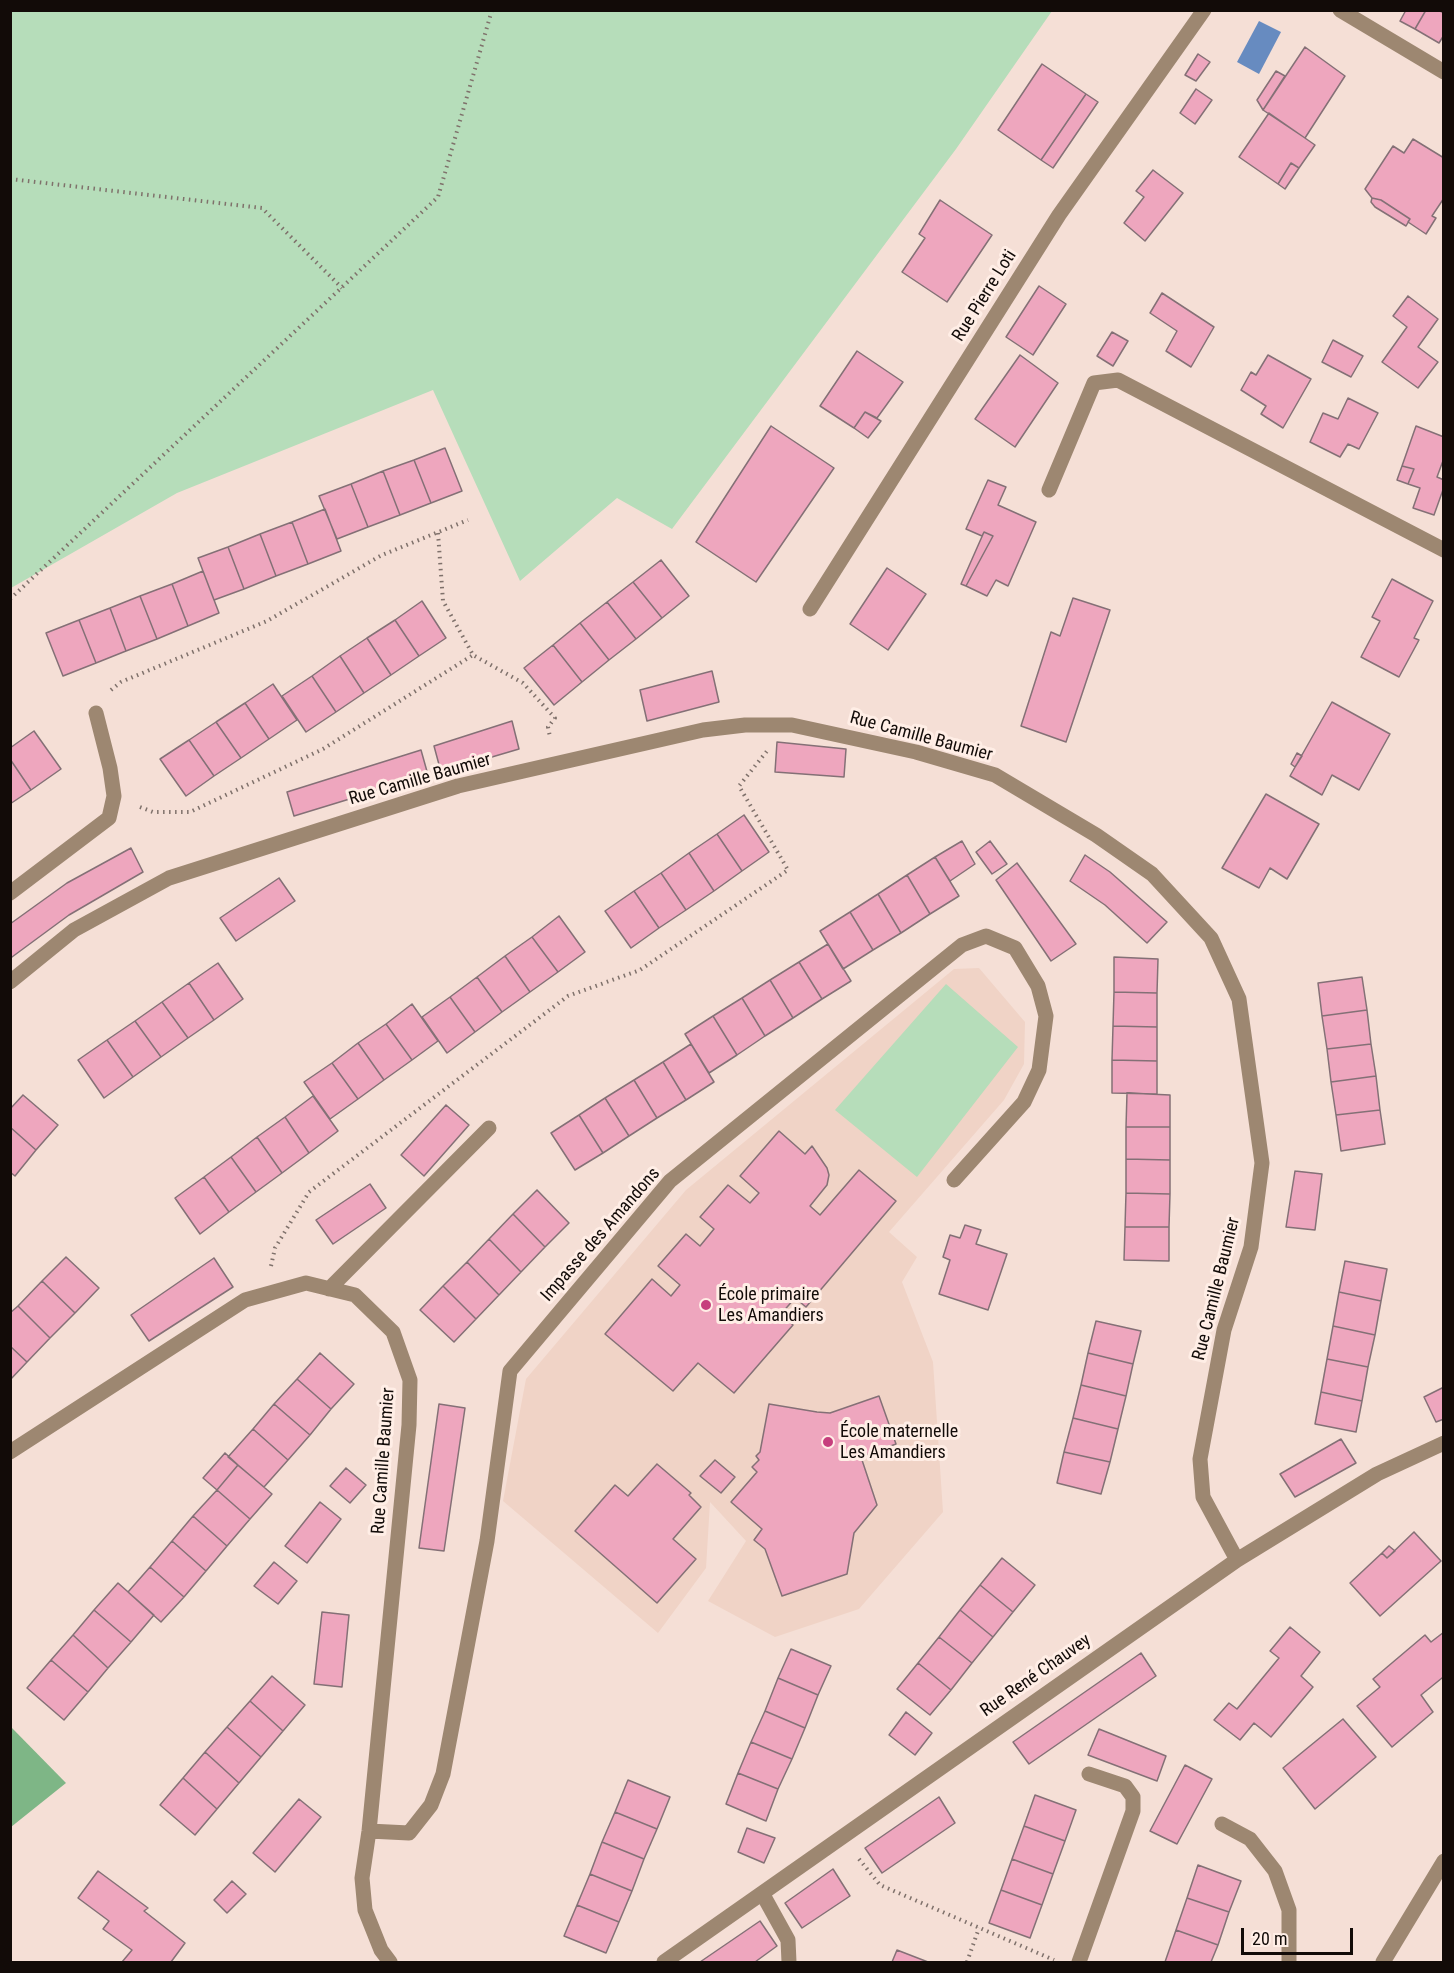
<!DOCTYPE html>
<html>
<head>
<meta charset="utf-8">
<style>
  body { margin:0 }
  #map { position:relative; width:1454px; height:1973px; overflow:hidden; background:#f5dfd6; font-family:"Roboto Condensed",sans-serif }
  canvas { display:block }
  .frame { position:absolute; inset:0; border:12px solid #120b08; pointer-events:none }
  .scale { position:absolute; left:1241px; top:1928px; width:112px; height:27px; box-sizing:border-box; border:3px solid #120b08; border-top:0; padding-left:8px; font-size:18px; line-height:21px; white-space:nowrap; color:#120b08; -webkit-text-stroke:4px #ffeee6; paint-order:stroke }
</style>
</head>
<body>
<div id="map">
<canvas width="1454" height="1973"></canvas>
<div class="frame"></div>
<div class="scale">20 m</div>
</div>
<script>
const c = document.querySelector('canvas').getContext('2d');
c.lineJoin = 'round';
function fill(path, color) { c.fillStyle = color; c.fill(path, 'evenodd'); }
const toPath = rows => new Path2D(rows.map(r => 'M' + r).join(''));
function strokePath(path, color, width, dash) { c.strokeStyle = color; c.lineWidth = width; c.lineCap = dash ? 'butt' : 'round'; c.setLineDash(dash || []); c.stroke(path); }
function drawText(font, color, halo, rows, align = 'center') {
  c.font = font + ' "Roboto Condensed",sans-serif'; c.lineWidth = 6; c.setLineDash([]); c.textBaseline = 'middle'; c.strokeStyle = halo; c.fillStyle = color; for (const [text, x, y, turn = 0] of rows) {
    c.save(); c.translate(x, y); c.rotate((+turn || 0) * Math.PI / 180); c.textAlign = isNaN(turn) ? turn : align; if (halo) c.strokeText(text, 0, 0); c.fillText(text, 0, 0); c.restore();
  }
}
const built = toPath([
  [979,968,1025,1022,1024,1064,1004,1100,889,1232,917,1257,902,1282,933,1362,943,1512,859,1609,775,1637,708,1601,746,1541,710,1502,706,1568,658,1633,503,1501,526,1379,686,1190,954,969]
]);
const green = toPath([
  [11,10,1052,10,1052,11,956,149,672,529,617,498,520,581,433,390,177,493,11,588],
  [946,984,1018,1047,917,1177,835,1110]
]);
const forest = toPath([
  [11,1727,66,1783,11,1827]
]);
const water = toPath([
  [1259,21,1281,32,1259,74,1237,62]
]);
const building = toPath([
  [1406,10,1426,10,1415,29,1400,21,1406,10],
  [1426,10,1438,10,1444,13,1444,35,1439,43,1415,29,1426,10],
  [1305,47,1345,76,1305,138,1263,110,1305,47],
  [1198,54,1210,62,1196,81,1185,75,1198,54],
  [1042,64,1086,94,1041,160,998,130,1042,64],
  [1276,71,1285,76,1263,110,1257,100,1276,71],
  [1196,89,1212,100,1195,124,1180,113,1196,89],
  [1086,94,1098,102,1053,168,1041,160,1086,94],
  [1269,113,1315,145,1299,168,1291,163,1278,184,1239,157,1269,113],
  [1413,139,1444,158,1444,198,1432,216,1436,218,1426,234,1408,222,1410,219,1381,200,1372,198,1365,189,1393,146,1404,153,1413,139],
  [1291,163,1299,168,1285,189,1278,184,1291,163],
  [1153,170,1183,193,1145,241,1124,223,1144,197,1136,191,1153,170],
  [1372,198,1381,200,1410,219,1406,226,1375,207,1371,202,1372,198],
  [940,200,992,235,947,302,902,272,925,238,919,234,940,200],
  [1039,286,1066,304,1033,355,1006,337,1039,286],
  [1162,293,1214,327,1191,367,1166,351,1177,331,1150,313,1162,293],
  [1408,296,1438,319,1418,347,1438,362,1418,388,1382,362,1407,327,1393,316,1408,296],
  [1112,332,1128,341,1113,366,1097,356,1112,332],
  [1333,340,1363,356,1351,377,1322,362,1333,340],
  [857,351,903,382,877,418,865,412,854,428,820,406,857,351],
  [1020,355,1058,383,1015,447,975,419,1020,355],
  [1268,355,1311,379,1283,428,1261,414,1266,406,1241,390,1251,372,1256,375,1268,355],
  [1348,398,1378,413,1359,449,1348,444,1340,457,1310,442,1323,413,1338,419,1348,398],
  [865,412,881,421,868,438,854,428,865,412],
  [771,426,834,468,756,582,696,542,771,426],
  [1416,426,1444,437,1444,458,1437,477,1444,480,1444,487,1434,515,1413,508,1420,488,1408,484,1414,469,1402,466,1416,426],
  [445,448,462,491,431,503,414,460,445,448],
  [414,460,431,503,400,515,383,471,414,460],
  [1402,466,1414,469,1408,484,1397,480,1402,466],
  [383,471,400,515,368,527,351,484,383,471],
  [988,480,1006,487,998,505,1036,522,1008,586,996,580,987,596,966,586,993,536,984,532,982,536,966,529,988,480],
  [351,484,368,527,337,539,319,496,351,484],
  [325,509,341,551,308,564,292,522,325,509],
  [292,522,308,564,276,576,260,534,292,522],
  [984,532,993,536,966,586,961,584,984,532],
  [260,534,276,576,244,589,228,547,260,534],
  [228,547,244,589,214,600,198,558,228,547],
  [661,560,689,596,662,618,633,582,661,560],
  [887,568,926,594,888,650,850,624,887,568],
  [203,571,219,613,188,626,172,584,203,571],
  [1392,579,1433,601,1414,638,1419,640,1399,677,1361,657,1380,621,1372,617,1392,579],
  [633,582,662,618,636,639,607,602,633,582],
  [172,584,188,626,157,639,140,596,172,584],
  [140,596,157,639,126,651,110,608,140,596],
  [1073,598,1110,610,1066,742,1021,726,1051,632,1060,636,1073,598],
  [422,601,446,638,419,656,395,620,422,601],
  [607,602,636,639,609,660,580,623,607,602],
  [110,608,126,651,96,663,79,620,110,608],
  [79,620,96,663,63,676,46,633,79,620],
  [395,620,419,656,391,675,367,638,395,620],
  [580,623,609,660,582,682,553,645,580,623],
  [367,638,391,675,364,693,340,656,367,638],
  [553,645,582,682,554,705,524,668,553,645],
  [340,656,364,693,336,712,312,676,340,656],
  [712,671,719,702,647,721,640,690,712,671],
  [312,676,336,712,306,732,282,696,312,676],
  [273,684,297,720,269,739,245,703,273,684],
  [1332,702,1390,734,1359,790,1332,775,1322,795,1290,776,1332,702],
  [245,703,269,739,241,758,216,722,245,703],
  [512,721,519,749,441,772,434,746,512,721],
  [216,722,241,758,214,776,189,740,216,722],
  [34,731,61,769,31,790,10,759,10,748,34,731],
  [189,740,214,776,186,796,160,759,189,740],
  [777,742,846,749,844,777,775,772,777,742],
  [421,750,428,775,294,816,287,792,421,750],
  [1297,753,1302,756,1295,767,1291,764,1297,753],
  [10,759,31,790,10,804,10,759],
  [1266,794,1319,824,1287,879,1270,868,1259,888,1222,868,1266,794],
  [744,815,769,852,742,871,717,834,744,815],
  [717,834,742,871,714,891,689,853,717,834],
  [962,841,975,864,950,881,935,857,962,841],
  [990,841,1007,864,992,874,976,852,990,841],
  [131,848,143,872,69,915,12,957,10,955,10,924,67,883,131,848],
  [689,853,714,891,686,910,661,873,689,853],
  [1085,855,1110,872,1167,922,1147,943,1105,905,1070,881,1085,855],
  [935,857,959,896,930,914,907,875,935,857],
  [1017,863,1076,944,1051,961,996,880,1017,863],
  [661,873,686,910,659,928,634,891,661,873],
  [907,875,930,914,901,933,878,894,907,875],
  [279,878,295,901,236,941,220,918,279,878],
  [634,891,659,928,631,948,605,911,634,891],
  [878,894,901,933,873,950,850,912,878,894],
  [850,912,873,950,843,969,820,931,850,912],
  [559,916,585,952,558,972,532,937,559,916],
  [532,937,558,972,530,992,505,956,532,937],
  [828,944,851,981,822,999,799,962,828,944],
  [505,956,530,992,502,1012,477,977,505,956],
  [1114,957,1158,959,1157,993,1114,992,1114,957],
  [799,962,822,999,793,1018,770,980,799,962],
  [218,963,243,999,214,1020,189,983,218,963],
  [477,977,502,1012,475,1032,450,997,477,977],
  [1362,977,1367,1010,1322,1016,1318,983,1362,977],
  [770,980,793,1018,765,1036,742,998,770,980],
  [189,983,214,1020,188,1038,162,1002,189,983],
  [1114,992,1157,993,1157,1027,1113,1026,1114,992],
  [450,997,475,1032,447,1053,422,1017,450,997],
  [742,998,765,1036,737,1055,713,1016,742,998],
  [162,1002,188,1038,161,1057,135,1021,162,1002],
  [412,1004,438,1041,412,1060,386,1024,412,1004],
  [1367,1010,1371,1044,1327,1049,1322,1016,1367,1010],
  [713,1016,737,1055,709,1073,685,1034,713,1016],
  [135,1021,161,1057,133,1077,107,1040,135,1021],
  [386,1024,412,1060,384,1080,358,1043,386,1024],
  [1113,1026,1157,1027,1157,1061,1112,1060,1113,1026],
  [107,1040,133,1077,104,1098,78,1060,107,1040],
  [358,1043,384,1080,358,1099,332,1063,358,1043],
  [691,1044,714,1082,686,1100,663,1062,691,1044],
  [1371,1044,1376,1076,1331,1082,1327,1049,1371,1044],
  [1112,1060,1157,1061,1157,1094,1112,1093,1112,1060],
  [663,1062,686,1100,657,1118,634,1080,663,1062],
  [332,1063,358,1099,330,1119,304,1082,332,1063],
  [1376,1076,1380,1110,1336,1115,1331,1082,1376,1076],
  [634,1080,657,1118,629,1136,605,1098,634,1080],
  [1127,1093,1170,1095,1170,1127,1126,1127,1127,1093],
  [23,1095,58,1125,36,1150,10,1127,10,1109,23,1095],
  [313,1096,338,1131,309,1153,285,1117,313,1096],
  [605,1098,629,1136,603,1153,579,1115,605,1098],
  [446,1105,469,1125,424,1176,401,1155,446,1105],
  [1380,1110,1385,1144,1341,1151,1336,1115,1380,1110],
  [579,1115,603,1153,575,1170,551,1133,579,1115],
  [285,1117,309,1153,282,1173,257,1137,285,1117],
  [10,1127,36,1150,15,1176,10,1172,10,1127],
  [1126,1127,1170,1127,1170,1160,1126,1159,1126,1127],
  [779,1131,805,1154,812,1146,827,1168,829,1175,827,1185,810,1206,820,1215,859,1170,896,1201,806,1307,795,1298,781,1314,793,1325,734,1393,698,1363,673,1391,605,1334,652,1279,671,1296,680,1285,658,1266,686,1234,700,1246,714,1229,700,1217,728,1185,750,1203,759,1193,740,1176,779,1131],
  [257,1137,282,1173,256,1192,231,1157,257,1137],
  [231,1157,256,1192,229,1212,204,1177,231,1157],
  [1126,1159,1170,1160,1170,1194,1126,1193,1126,1159],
  [1295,1171,1322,1174,1315,1230,1286,1227,1295,1171],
  [204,1177,229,1212,200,1234,175,1198,204,1177],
  [370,1184,386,1208,333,1244,316,1220,370,1184],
  [537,1190,569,1223,545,1247,513,1214,537,1190],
  [1126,1193,1170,1194,1169,1227,1125,1227,1126,1193],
  [513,1214,545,1247,521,1272,489,1239,513,1214],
  [965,1225,981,1230,976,1244,1007,1254,988,1310,939,1294,950,1260,943,1257,950,1235,960,1238,965,1225],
  [1125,1227,1169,1227,1169,1261,1124,1260,1125,1227],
  [489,1239,521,1272,499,1295,467,1262,489,1239],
  [66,1257,99,1288,75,1313,42,1281,66,1257],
  [214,1258,233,1287,149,1341,131,1315,214,1258],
  [1345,1261,1387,1269,1381,1301,1339,1292,1345,1261],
  [467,1262,499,1295,476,1319,443,1286,467,1262],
  [42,1281,75,1313,50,1338,18,1306,42,1281],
  [443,1286,476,1319,454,1342,420,1310,443,1286],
  [1339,1292,1381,1301,1375,1335,1333,1326,1339,1292],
  [18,1306,50,1338,27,1362,10,1346,10,1313,18,1306],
  [1096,1321,1141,1331,1133,1364,1088,1353,1096,1321],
  [1333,1326,1375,1335,1368,1367,1327,1359,1333,1326],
  [10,1346,27,1362,10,1380,10,1346],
  [320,1353,354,1384,331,1409,297,1379,320,1353],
  [1088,1353,1133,1364,1126,1396,1081,1385,1088,1353],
  [1327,1359,1368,1367,1362,1401,1321,1392,1327,1359],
  [297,1379,331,1409,310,1435,274,1404,297,1379],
  [1081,1385,1126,1396,1118,1429,1073,1418,1081,1385],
  [1444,1387,1444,1419,1436,1422,1424,1397,1444,1387],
  [1321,1392,1362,1401,1356,1432,1315,1424,1321,1392],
  [879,1396,896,1444,861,1457,877,1505,854,1533,847,1574,782,1596,765,1549,754,1540,762,1529,731,1502,757,1472,752,1467,759,1460,756,1456,760,1452,769,1404,817,1412,830,1413,879,1396],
  [274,1404,310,1435,288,1460,253,1429,274,1404],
  [439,1404,465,1408,444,1551,419,1548,439,1404],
  [1073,1418,1118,1429,1110,1462,1064,1452,1073,1418],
  [253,1429,288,1460,264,1487,228,1457,253,1429],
  [1341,1439,1356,1463,1295,1497,1280,1474,1341,1439],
  [1064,1452,1110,1462,1101,1494,1057,1483,1064,1452],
  [225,1453,238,1465,217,1490,203,1478,225,1453],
  [715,1460,735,1477,721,1493,700,1476,715,1460],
  [657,1464,691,1493,689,1495,701,1507,673,1539,696,1559,657,1603,575,1531,615,1485,628,1496,657,1464],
  [238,1465,272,1494,250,1519,217,1490,238,1465],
  [346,1468,366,1485,350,1503,330,1486,346,1468],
  [217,1490,250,1519,227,1546,193,1516,217,1490],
  [320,1502,341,1519,307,1563,285,1546,320,1502],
  [193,1516,227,1546,206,1571,172,1541,193,1516],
  [1414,1532,1441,1561,1380,1616,1350,1583,1382,1553,1387,1558,1414,1532],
  [172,1541,206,1571,184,1597,150,1567,172,1541],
  [1389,1546,1395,1551,1387,1558,1382,1553,1389,1546],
  [1002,1558,1035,1585,1013,1612,980,1585,1002,1558],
  [274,1562,297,1581,278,1604,254,1586,274,1562],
  [150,1567,184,1597,161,1622,128,1592,150,1567],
  [118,1583,154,1615,131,1642,94,1610,118,1583],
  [980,1585,1013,1612,993,1637,960,1610,980,1585],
  [94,1610,131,1642,108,1668,73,1635,94,1610],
  [960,1610,993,1637,972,1663,939,1637,960,1610],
  [322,1612,349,1615,342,1687,314,1684,322,1612],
  [1290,1627,1320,1652,1301,1676,1313,1687,1271,1737,1254,1723,1240,1740,1214,1720,1229,1703,1237,1709,1279,1658,1270,1651,1290,1627],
  [1444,1632,1444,1679,1442,1678,1421,1695,1433,1712,1392,1747,1357,1706,1380,1687,1373,1679,1425,1635,1431,1642,1444,1632],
  [73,1635,108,1668,88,1692,51,1660,73,1635],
  [939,1637,972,1663,951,1690,918,1663,939,1637],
  [791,1649,831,1666,818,1695,778,1678,791,1649],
  [1141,1653,1156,1676,1029,1764,1013,1742,1141,1653],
  [51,1660,88,1692,64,1720,27,1688,51,1660],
  [918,1663,951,1690,930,1715,897,1689,918,1663],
  [272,1676,305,1705,283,1731,250,1701,272,1676],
  [778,1678,818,1695,805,1728,765,1711,778,1678],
  [250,1701,283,1731,261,1757,227,1727,250,1701],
  [765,1711,805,1728,792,1759,751,1742,765,1711],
  [906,1712,932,1733,915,1755,889,1735,906,1712],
  [1343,1719,1376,1757,1315,1809,1283,1768,1343,1719],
  [227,1727,261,1757,239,1783,205,1752,227,1727],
  [1099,1729,1166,1756,1157,1781,1088,1755,1099,1729],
  [751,1742,792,1759,778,1789,738,1773,751,1742],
  [205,1752,239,1783,217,1809,183,1778,205,1752],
  [1185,1765,1212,1779,1177,1844,1150,1831,1185,1765],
  [738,1773,778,1789,766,1821,726,1804,738,1773],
  [183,1778,217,1809,195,1835,160,1805,183,1778],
  [628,1780,670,1797,657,1829,615,1812,628,1780],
  [1035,1795,1076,1810,1065,1841,1024,1826,1035,1795],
  [939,1797,955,1823,882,1873,865,1848,939,1797],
  [299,1799,321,1817,275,1872,253,1853,299,1799],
  [615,1812,657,1829,644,1859,602,1842,615,1812],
  [1024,1826,1065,1841,1053,1874,1012,1859,1024,1826],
  [747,1828,775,1838,764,1863,738,1852,747,1828],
  [602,1842,644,1859,632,1891,590,1874,602,1842],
  [1012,1859,1053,1874,1042,1905,1001,1890,1012,1859],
  [1198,1865,1241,1881,1229,1912,1187,1898,1198,1865],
  [833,1869,850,1896,802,1928,785,1903,833,1869],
  [98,1871,148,1908,144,1911,185,1943,171,1962,122,1962,132,1950,103,1929,109,1921,78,1898,98,1871],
  [590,1874,632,1891,619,1922,577,1905,590,1874],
  [232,1881,246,1894,227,1913,214,1900,232,1881],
  [1001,1890,1042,1905,1030,1938,989,1923,1001,1890],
  [1187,1898,1229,1912,1218,1945,1176,1930,1187,1898],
  [577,1905,619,1922,606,1953,564,1936,577,1905],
  [760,1921,777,1946,755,1962,700,1962,760,1921],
  [1176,1930,1218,1945,1211,1962,1165,1962,1176,1930],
  [897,1950,928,1962,892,1962,897,1950]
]);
const path = toPath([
  [10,179,262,208,342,288],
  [438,533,443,601,473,655,523,683,555,718,548,727,550,737],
  [10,599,438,197,492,10],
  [111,690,121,682,267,621,382,555,468,520],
  [140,807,153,812,190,812,323,749,473,655],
  [271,1266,275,1248,309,1192,568,996,640,970,788,870,739,786,767,751],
  [859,1859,880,1885,1054,1960],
  [967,1962,979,1928]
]);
const minor = toPath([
  [1340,10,1444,72],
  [1049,490,1094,383,1118,380,1444,550],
  [810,609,1059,215,1204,10],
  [10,893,109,818,114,796,110,768,96,713],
  [10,982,74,930,169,878,458,786,703,730,745,725,792,725,916,752,995,775,1096,835,1152,874,1211,938,1239,999,1262,1163,1251,1247,1224,1330,1200,1459,1203,1497,1237,1560],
  [329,1289,489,1128],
  [10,1452,245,1300,306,1283,355,1295,393,1332,410,1380,409,1425,369,1831,362,1878,365,1910,381,1950,390,1962],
  [1222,1824,1250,1839,1275,1871,1289,1910,1289,1962],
  [369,1831,409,1833,431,1805,443,1774,487,1541,510,1371,670,1181,962,945,986,936,1015,948,1038,986,1046,1016,1039,1070,1024,1102,954,1180],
  [762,1893,788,1940,789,1962],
  [664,1962,1237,1560,1377,1474,1444,1443],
  [1079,1962,1133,1811,1133,1797,1125,1786,1089,1774],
  [1383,1962,1444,1861]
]);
const markers = [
  [706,1305,6,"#c63f7d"],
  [828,1442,6,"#c63f7d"]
];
const streetNames = [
  ["Rue Pierre Loti",985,296,-58],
  ["Rue Camille Baumier",921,737,15],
  ["Rue Camille Baumier",420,780,-16],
  ["Impasse des Amandons",601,1235,-49],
  ["Rue Camille Baumier",1217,1289,-76],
  ["Rue Camille Baumier",384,1461,-86],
  ["Rue René Chauvey",1036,1676,-35]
];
const poiNames = [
  ["École primaire",718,1295],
  ["Les Amandiers",718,1316],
  ["École maternelle",840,1432],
  ["Les Amandiers",840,1453]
];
fill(built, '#f0d3c6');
fill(green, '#b6ddba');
fill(forest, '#7eb686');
fill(water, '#678bc0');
fill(building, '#eea6be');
strokePath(building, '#847076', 1.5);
strokePath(path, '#7f716b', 4, [1.5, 4.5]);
strokePath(minor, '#9d8771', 15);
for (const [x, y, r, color] of markers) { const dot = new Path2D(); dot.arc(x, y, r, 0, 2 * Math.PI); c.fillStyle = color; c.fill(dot); strokePath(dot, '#ffeee6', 2); }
drawText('18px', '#120b08', '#ffeee6', streetNames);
drawText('18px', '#120b08', '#ffeee6', poiNames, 'left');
</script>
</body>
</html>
